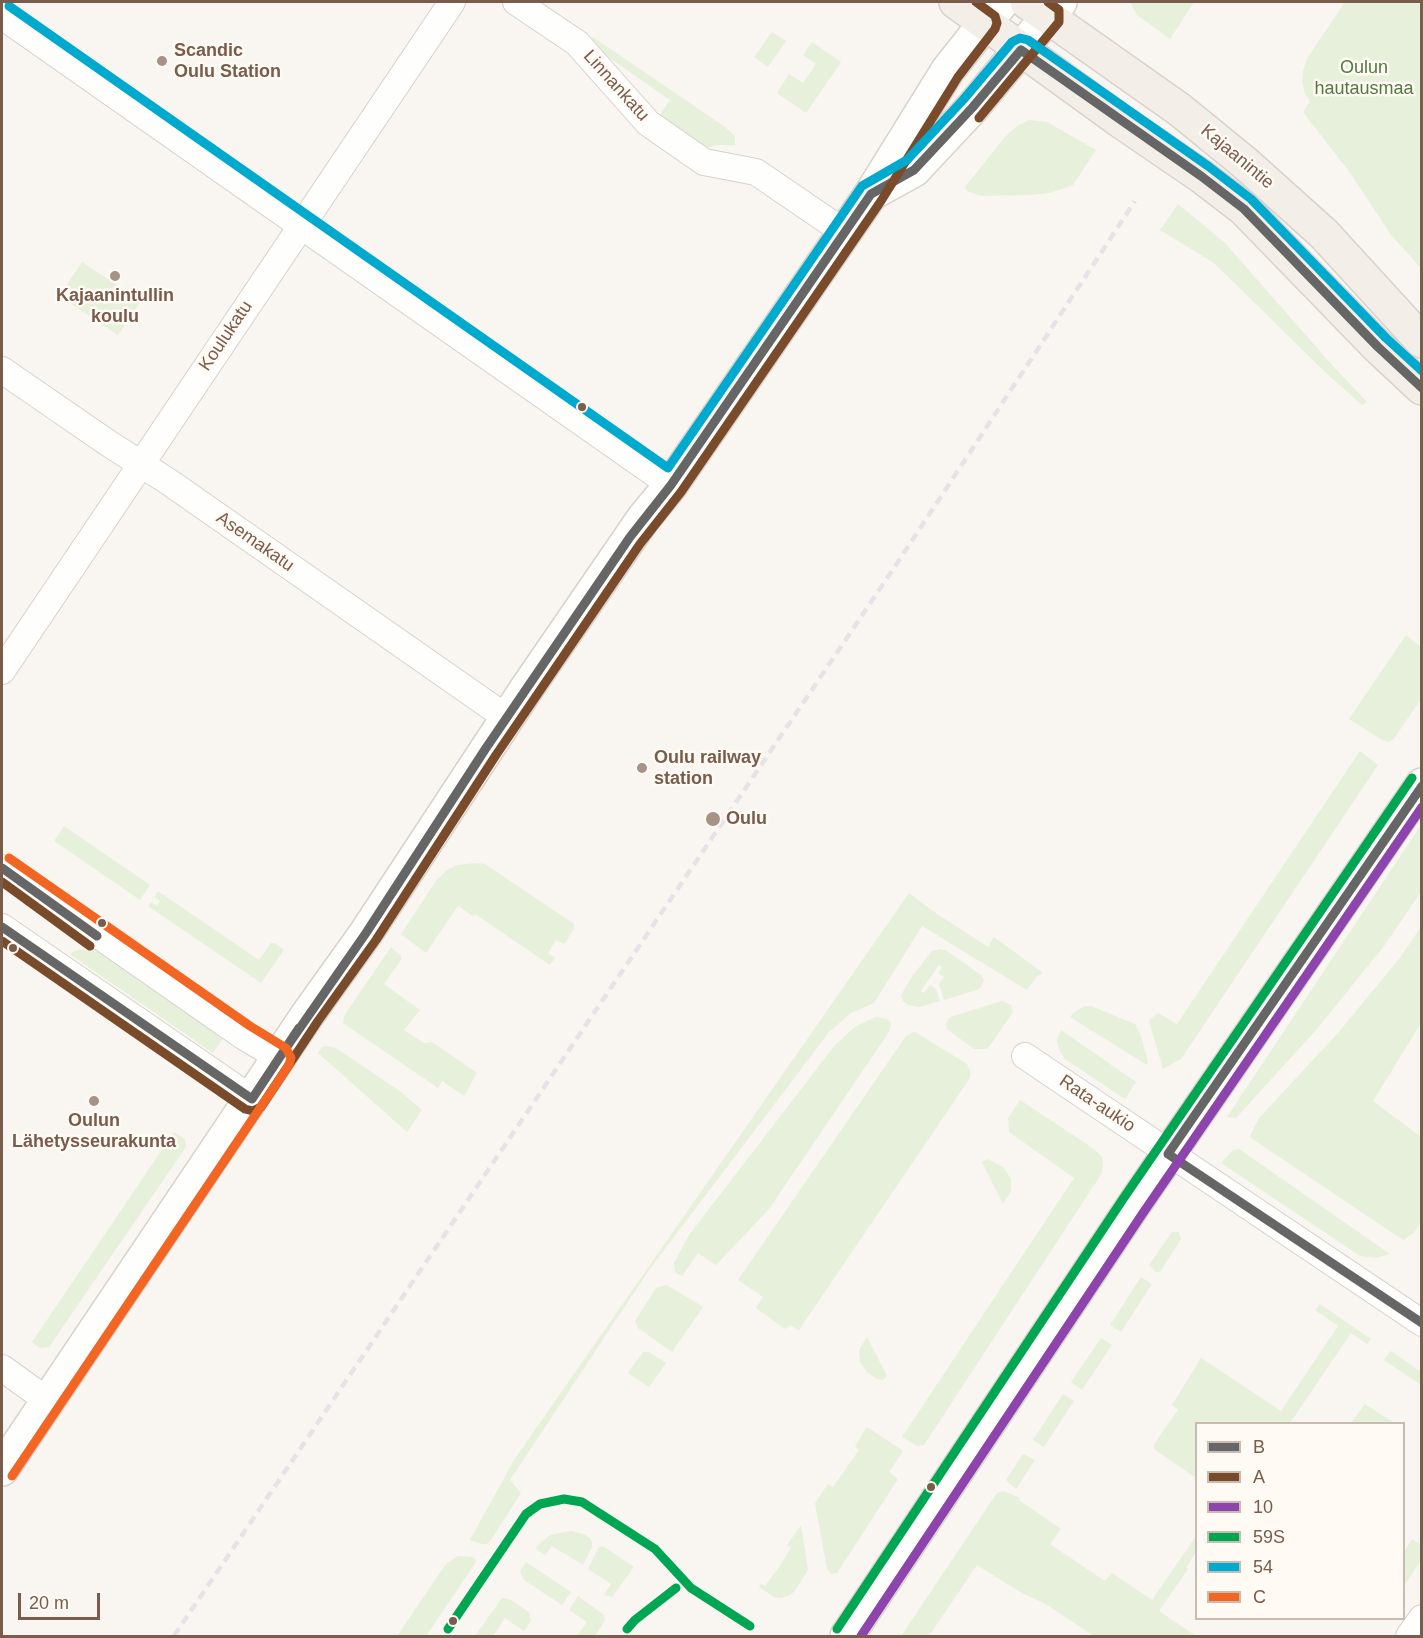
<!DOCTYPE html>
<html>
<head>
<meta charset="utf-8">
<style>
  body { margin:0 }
  #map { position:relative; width:1423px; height:1638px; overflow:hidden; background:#f9f5f0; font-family:Arial,sans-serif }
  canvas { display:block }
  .frame { position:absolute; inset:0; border:3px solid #7a5c4d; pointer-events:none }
  .legend { position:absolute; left:1195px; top:1422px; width:210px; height:198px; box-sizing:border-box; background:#fffaf3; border:2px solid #cabbb1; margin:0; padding:8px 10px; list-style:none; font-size:18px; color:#7a5c4d }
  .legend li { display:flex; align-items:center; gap:12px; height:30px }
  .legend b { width:30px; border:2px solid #cabbb1 }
  .scale { position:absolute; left:18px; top:1593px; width:82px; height:27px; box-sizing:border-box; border:3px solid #7a5c4d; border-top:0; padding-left:8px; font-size:18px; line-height:21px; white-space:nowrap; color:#7a5c4d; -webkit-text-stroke:4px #fffaf3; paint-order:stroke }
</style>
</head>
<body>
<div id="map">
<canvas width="1423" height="1638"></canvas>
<div class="frame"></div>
<ul class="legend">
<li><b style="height:8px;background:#666"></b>B</li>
<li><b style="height:8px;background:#7a4b2a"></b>A</li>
<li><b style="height:8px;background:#8e44ad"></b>10</li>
<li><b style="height:8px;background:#00a651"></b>59S</li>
<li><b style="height:8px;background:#00a9ce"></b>54</li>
<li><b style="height:8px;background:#f26522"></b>C</li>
</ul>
<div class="scale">20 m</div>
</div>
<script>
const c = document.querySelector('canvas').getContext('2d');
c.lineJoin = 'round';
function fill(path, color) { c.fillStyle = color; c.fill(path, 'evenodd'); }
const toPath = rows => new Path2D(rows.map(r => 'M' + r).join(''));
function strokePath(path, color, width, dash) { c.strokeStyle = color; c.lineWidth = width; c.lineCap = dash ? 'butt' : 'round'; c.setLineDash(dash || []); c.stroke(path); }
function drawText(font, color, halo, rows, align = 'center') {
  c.font = font + ' Arial,sans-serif'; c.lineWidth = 5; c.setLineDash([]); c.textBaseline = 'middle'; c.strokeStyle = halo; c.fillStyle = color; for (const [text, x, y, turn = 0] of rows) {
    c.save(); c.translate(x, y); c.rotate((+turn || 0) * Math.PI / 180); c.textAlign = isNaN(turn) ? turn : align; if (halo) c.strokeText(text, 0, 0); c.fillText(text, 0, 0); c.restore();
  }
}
const green = toPath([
  [1130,2,1194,2,1170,39,1137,15],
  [1345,2,1421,2,1421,268,1391,235,1351,174,1303,112,1310,101,1305,94,1302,82,1303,71,1308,57],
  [772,32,786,41,768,67,754,57],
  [593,37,725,127,735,136,735,145,716,145,700,150,656,120,670,100,588,43],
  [812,42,841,62,806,113,777,93,789,74,803,83,816,64,803,55],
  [1029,120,1047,122,1096,150,1073,185,1050,193,1030,195,981,196,967,191,965,187,1005,137,1017,126],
  [1178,204,1225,243,1333,366,1367,402,1362,405,1326,373,1214,263,1160,230],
  [82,262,141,301,118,335,59,296],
  [1406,635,1421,647,1421,699,1393,740,1388,742,1382,740,1349,719],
  [1360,751,1378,765,1181,1059,1163,1069,1149,1021,1150,1019,1158,1013,1177,1024],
  [1421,825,1421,892,1384,946,1317,1029,1236,1118,1227,1117],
  [64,826,150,885,140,900,54,841],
  [476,863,485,864,574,924,574,929,564,944,556,940,548,953,555,958,550,965,475,914,473,916,458,906,426,953,401,934,436,881,447,870,457,865],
  [158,891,259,960,271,943,275,943,284,950,261,983,148,906,151,902,157,906,160,901,154,897],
  [909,893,937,914,988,947,994,937,1043,973,1037,976,1027,990,922,926,874,1003,851,1013,829,1032,649,1270,510,1480,521,1493,491,1540,487,1544,482,1544,470,1540,514,1460],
  [1421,927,1421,1023,1373,1101,1421,1137,1421,1221,1414,1233,1403,1240,1251,1138,1250,1136,1259,1118,1338,1033,1399,959],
  [391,947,401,956,401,960,384,984,420,1010,404,1030,424,1043,432,1042,477,1073,464,1096,442,1081,438,1088,343,1023,344,1016],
  [83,949,101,952,224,1037,213,1053,71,955,72,952],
  [941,949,947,951,981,975,984,980,981,987,977,990,944,1000,939,984,944,977,938,973,942,968,939,965,921,991,924,993,930,985,936,989,940,1001,919,1007,908,1005,903,1001,901,995,911,978,932,951],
  [1002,1001,1011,1005,1013,1012,989,1047,986,1049,974,1049,947,1029,946,1023,950,1017],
  [1085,1006,1091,1006,1135,1024,1140,1034,1148,1061,1147,1065,1070,1017,1073,1013],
  [876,1017,887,1019,891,1023,889,1032,769,1209,716,1265,698,1253,682,1276,675,1272,674,1263,689,1235,835,1045,856,1026],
  [1061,1030,1136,1082,1125,1099,1065,1059,1059,1050,1057,1040],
  [915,1032,967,1064,970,1071,970,1078,799,1330,790,1325,785,1329,756,1308,763,1297,738,1280,906,1036],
  [327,1046,336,1048,401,1092,422,1110,407,1132,318,1053,322,1047],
  [1020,1100,1094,1149,1103,1158,1102,1173,924,1445,917,1446,902,1437,1074,1178,1009,1132,1008,1118],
  [174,1132,185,1139,186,1147,49,1347,40,1348,32,1342],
  [1239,1149,1390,1254,1376,1258,1360,1256,1221,1163,1233,1150],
  [988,1159,1004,1168,1011,1179,1011,1191,1003,1204,982,1162],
  [1172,1232,1179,1232,1181,1239,1160,1272,1156,1272,1149,1265],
  [1141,1277,1152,1284,1121,1332,1110,1325],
  [667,1285,703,1307,672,1352,638,1328,635,1321,656,1288],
  [1320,1304,1371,1339,1367,1344,1351,1333,1290,1423,1196,1424,1196,1478,1154,1449,1154,1444,1178,1410,1172,1405,1201,1358,1281,1411,1338,1326,1315,1310],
  [867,1337,887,1376,883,1380,877,1379,867,1372,860,1362,859,1350],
  [1101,1338,1112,1345,1082,1390,1071,1382],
  [1391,1351,1421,1372,1421,1385,1384,1360],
  [643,1352,649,1352,666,1363,649,1387,628,1373],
  [1063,1394,1074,1401,1044,1447,1033,1440],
  [1365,1404,1394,1423,1351,1423],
  [867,1427,903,1451,889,1472,898,1479,837,1573,832,1574,827,1569,815,1503,828,1484,833,1487,859,1450,855,1446],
  [1023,1454,1035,1460,1016,1489,1006,1480],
  [1004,1491,1020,1498,1019,1500,1061,1529,1050,1544,1105,1581,1112,1573,1152,1600,1196,1536,1196,1552,1186,1568,1188,1569,1159,1611,1196,1636,1094,1636,1044,1603,1022,1593,977,1565,929,1636,901,1636,997,1493],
  [801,1525,808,1570,794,1592,788,1596,781,1598,774,1597,759,1587,761,1584,765,1586,779,1567,791,1548,787,1545],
  [571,1531,583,1534,590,1538,592,1542,592,1547,583,1565,552,1546,545,1555,535,1548,550,1535],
  [1412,1539,1421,1545,1421,1560,1404,1586,1404,1552],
  [603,1546,634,1567,612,1597,604,1595,611,1584,588,1569,598,1548],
  [458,1556,472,1557,475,1559,476,1562,426,1636,397,1636,446,1564],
  [526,1562,571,1592,562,1605,524,1580,520,1571],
  [578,1596,604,1615,605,1620,595,1636,577,1636,587,1622,569,1610],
  [502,1598,509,1599,529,1612,531,1621,524,1631,505,1618,493,1636,475,1636]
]);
const street = toPath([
  [516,2,577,43,648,123,704,162,756,172,844,232],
  [2,16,671,485],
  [2,370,108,443,169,482,507,718],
  [2,671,452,2],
  [2,868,243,1036,279,1058],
  [2,927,252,1099],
  [1025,1056,1422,1323],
  [2,1368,48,1401],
  [1409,1636,1422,1618]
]);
const secondary = toPath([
  [874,192,914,170,972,108,1060,2],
  [2,1469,308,1014,366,933,527,688,643,519,671,485,871,194,948,70,1002,2],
  [847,1636,1133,1206,1422,785]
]);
const primary = toPath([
  [956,2,1119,120,1201,176,1244,209,1378,347,1422,388],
  [1027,2,1180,110,1245,163,1324,234,1422,341]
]);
const rail = toPath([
  [174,1636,898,562,1135,201]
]);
const bus1 = toPath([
  [2,868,97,936],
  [2,927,252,1099,299,1028],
  [279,1058,366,933,486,748,630,537,671,485,871,194,914,170,972,108,1021,50,1201,176,1244,209,1378,347,1422,388],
  [1168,1154,1422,786],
  [1168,1154,1422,1323]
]);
const bus2 = toPath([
  [979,118,1059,22,1059,10,1048,2],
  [2,882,90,946],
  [2,941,245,1109,253,1111,261,1107,318,1021,376,940,496,755,640,544,681,492,881,201,958,77,995,29,997,23,995,16,976,2]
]);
const bus3 = toPath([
  [861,1636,1143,1213,1422,807]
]);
const bus4 = toPath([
  [448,1629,526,1514,540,1504,564,1499,582,1502,655,1549,691,1588,750,1626],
  [627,1629,635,1620,676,1588],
  [837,1629,1123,1199,1412,778]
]);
const bus5 = toPath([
  [9,6,668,468,862,186,907,160,963,100,1012,42,1020,38,1028,40,1208,166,1251,199,1386,338,1422,371]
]);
const bus6 = toPath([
  [9,858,250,1026,286,1048,291,1058,289,1065,12,1476]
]);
const markers = [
  [162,61,6,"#a69286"],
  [115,276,6,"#a69286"],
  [582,407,5,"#7a5c4d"],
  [642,768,6,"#a69286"],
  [713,819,8,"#a69286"],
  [102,923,5,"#7a5c4d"],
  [13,948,5,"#7a5c4d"],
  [94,1101,6,"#a69286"],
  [931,1487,5,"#7a5c4d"],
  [453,1621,5,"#7a5c4d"]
];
const poiNames = [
  ["Scandic",174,51],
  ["Oulu Station",174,72],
  ["Kajaanintullin",115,296,"center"],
  ["koulu",115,317,"center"],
  ["Oulu railway",654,758],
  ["station",654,779],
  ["Oulu",726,819],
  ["Oulun",94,1121,"center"],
  ["Lähetysseurakunta",94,1142,"center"]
];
const parkNames = [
  ["Oulun",1364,68],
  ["hautausmaa",1364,89]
];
const streetNames = [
  ["Linnankatu",616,86,48],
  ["Kajaanintie",1237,157,40],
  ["Koulukatu",226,336,-56],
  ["Asemakatu",255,542,35],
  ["Rata-aukio",1097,1104,34]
];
fill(green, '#e7f0db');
strokePath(street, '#d7d1cb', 28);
strokePath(secondary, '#d9d2cb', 36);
strokePath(primary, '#dad1cc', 36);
strokePath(street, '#fefefd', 26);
strokePath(secondary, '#fefefd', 33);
strokePath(primary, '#f3eee8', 33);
strokePath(rail, '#e6e3e7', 4.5, [9, 6]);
strokePath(bus1, '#666', 9);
strokePath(bus2, '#7a4b2a', 9);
strokePath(bus3, '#8e44ad', 9);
strokePath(bus4, '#00a651', 9);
strokePath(bus5, '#00a9ce', 9);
strokePath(bus6, '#f26522', 9);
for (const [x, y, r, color] of markers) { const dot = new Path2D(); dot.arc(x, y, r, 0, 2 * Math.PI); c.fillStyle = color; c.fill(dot); strokePath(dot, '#fffaf3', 2); }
drawText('bold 18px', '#7a5c4d', '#fffaf3', poiNames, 'left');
drawText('18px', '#537a41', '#fffaf3', parkNames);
drawText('18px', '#7a5c4d', '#fffaf3', streetNames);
</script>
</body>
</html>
